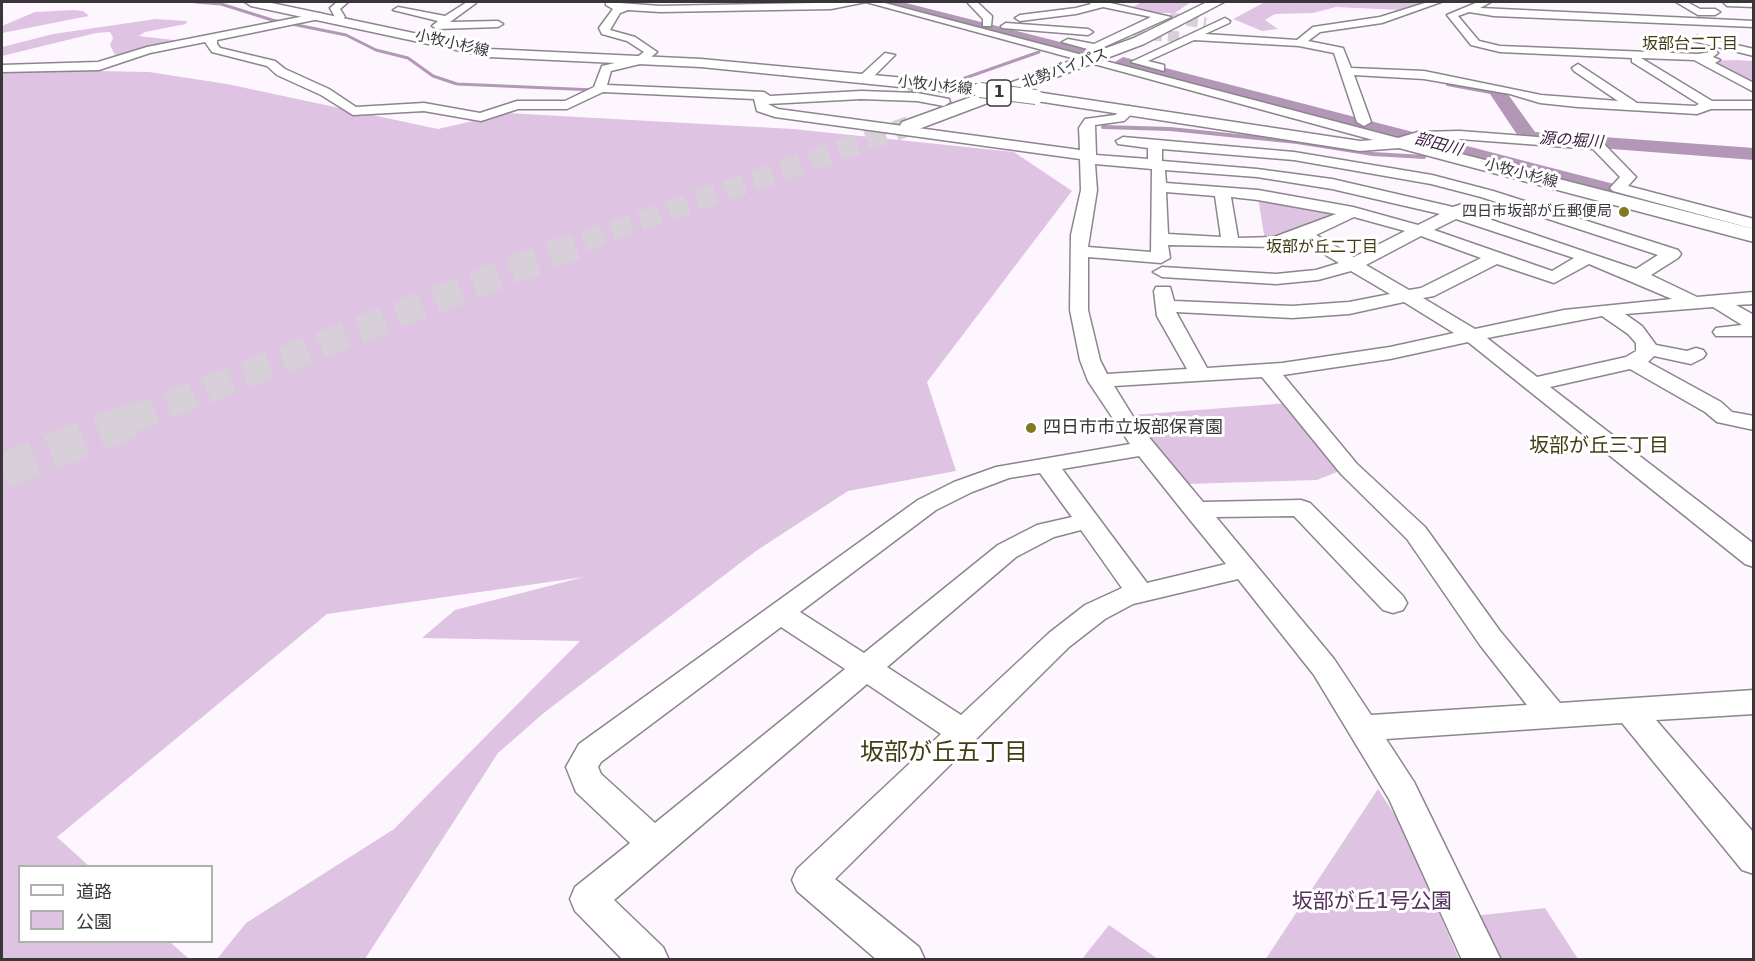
<!DOCTYPE html>
<html>
<head>
<meta charset="utf-8">
<style>
  body { margin:0 }
  #map { position:relative; width:1755px; height:961px; overflow:hidden; background:#fef6ff; font-family:"DejaVu Sans","Noto Sans JP",sans-serif }
  canvas { display:block }
  .frame { position:absolute; inset:0; border:3px solid #39363a; pointer-events:none }
  .legend { position:absolute; left:18px; top:865px; width:195px; height:78px; box-sizing:border-box; background:#fff; border:2px solid #b0afb0; margin:0; padding:8px 10px; list-style:none; font-size:18px; color:#39363a }
  .legend li { display:flex; align-items:center; gap:12px; height:30px }
  .legend b { width:30px; border:2px solid #b0afb0 }
</style>
</head>
<body>
<div id="map">
<canvas width="1755" height="961"></canvas>
<div class="frame"></div>
<ul class="legend">
<li><b style="height:8px;background:#fff"></b>道路</li>
<li><b style="height:16px;background:#dec3e2"></b>公園</li>
</ul>
</div>
<script>
const c = document.querySelector('canvas').getContext('2d');
c.lineJoin = 'round';
function fill(path, color) { c.fillStyle = color; c.fill(path, 'evenodd'); }
const toPath = rows => new Path2D(rows.map(r => 'M' + r).join(''));
function strokePath(path, color, width, dash) { c.strokeStyle = color; c.lineWidth = width; c.lineCap = dash ? 'butt' : 'round'; c.setLineDash(dash || []); c.stroke(path); }
function drawText(font, color, halo, rows, align = 'center') {
  c.font = font + ' "DejaVu Sans","Noto Sans JP",sans-serif'; c.lineWidth = 6; c.setLineDash([]); c.textBaseline = 'middle'; c.strokeStyle = halo; c.fillStyle = color; for (const [text, x, y, turn = 0] of rows) {
    c.save(); c.translate(x, y); c.rotate((+turn || 0) * Math.PI / 180); c.textAlign = isNaN(turn) ? turn : align; if (halo) c.strokeText(text, 0, 0); c.fillText(text, 0, 0); c.restore();
  }
}
const green = toPath([
  [1142,2,1191,2,1175,13,1149,13,1131,8],
  [1265,2,1429,2,1400,10,1336,7,1313,13,1275,14,1265,20,1278,29,1262,31,1233,19],
  [73,10,83,11,89,16,2,33,2,26,35,12],
  [156,19,187,21,186,24,145,32,139,36,182,41,115,55,110,45,113,38,110,32,96,33,2,56,2,47,53,34],
  [1737,60,1753,61,1753,83,1705,61],
  [2,69,149,72,227,84,438,129,507,113,793,129,1014,152,1072,191,927,382,956,471,848,491,756,551,545,712,498,753,365,959,217,959,246,923,394,829,580,641,422,638,455,610,584,577,327,614,57,837,89,866,20,866,20,942,170,942,189,959,2,959],
  [1258,197,1344,213,1265,241],
  [1289,403,1342,470,1317,480,1187,484,1132,415],
  [1378,789,1399,821,1459,959,1265,960],
  [1545,908,1578,959,1495,959,1474,916],
  [1109,925,1158,959,1082,959]
]);
const streamFar1 = toPath([
  [196,2,221,4,272,20,346,35,376,50,408,58,433,76,457,84,595,90],
  [1065,50,1073,50],
  [945,85,1039,52],
  [905,93,936,87]
]);
const stream = toPath([
  [1103,127,1170,129,1297,142,1373,154,1424,157]
]);
const river = toPath([
  [880,2,902,2,1088,49,1090,52,1082,57,882,5,880,2],
  [1123,57,1672,199,1675,204,1672,209,1664,211,1117,66,1115,62,1123,57],
  [1453,77,1502,86,1535,132,1754,148,1754,160,1522,142,1490,94,1447,86,1444,82,1453,77]
]);
const minorTunnel = toPath([
  [1170,18,1206,23],
  [1134,34,1182,37]
]);
const highwayTunnelFar2 = toPath([
  [584,241,909,126]
]);
const highwayTunnelFar1 = toPath([
  [130,420,589,240]
]);
const highwayTunnel = toPath([
  [2,471,134,419]
]);
const minor = toPath([
  [337,2,348,2,340,9,345,17,338,23,333,20,335,17,330,8,337,2],
  [467,2,476,3,450,22,498,21,503,24,498,27,437,29,432,26,438,21,393,10,398,7,445,16,467,2],
  [606,2,660,6,866,2,831,9,660,12,628,10,620,13,610,30,635,37,657,52,644,63,611,71,607,85,764,92,770,96,861,91,917,93,949,99,950,102,944,106,917,101,861,99,768,104,778,109,1080,150,1079,128,1085,119,1115,115,1129,106,1136,110,1124,121,1095,125,1096,155,1148,159,1148,148,1118,144,1116,141,1123,137,1294,152,1432,175,1493,191,1678,250,1681,254,1678,258,1651,275,1697,297,1754,292,1754,304,1736,305,1754,315,1754,336,1716,336,1713,332,1716,328,1742,325,1713,307,1625,314,1642,326,1656,345,1687,351,1696,348,1703,350,1706,354,1703,358,1691,364,1654,356,1648,362,1721,402,1732,412,1754,416,1754,430,1717,422,1705,412,1630,369,1550,387,1754,544,1754,567,1745,564,1468,342,1390,359,1283,375,1357,464,1425,527,1500,631,1560,703,1754,690,1754,714,1656,720,1754,833,1754,874,1742,870,1622,723,1386,739,1414,782,1501,960,1462,960,1389,799,1314,675,1238,579,1133,604,1105,619,1069,647,835,879,919,947,925,960,877,960,797,891,792,880,797,869,941,734,867,684,614,900,663,947,669,960,623,960,575,911,570,899,575,887,630,843,576,792,566,767,579,744,918,500,954,482,996,467,1130,444,1088,381,1080,360,1070,310,1071,235,1081,190,1080,159,775,117,757,111,754,99,603,92,567,109,518,109,481,121,424,111,353,115,321,95,277,75,267,66,212,52,205,42,150,53,99,70,2,72,2,65,98,62,147,47,320,13,325,16,324,18,217,40,217,44,220,48,275,61,285,69,329,89,356,107,424,103,480,113,517,101,565,101,594,87,602,66,636,58,644,52,627,41,602,34,599,28,613,9,606,5,606,2],
  [1162,149,1294,160,1431,184,1481,197,1658,255,1636,269,1468,212,1470,209,1468,206,1462,204,1453,207,1332,179,1257,169,1162,161,1162,149],
  [1095,164,1152,169,1151,252,1088,247,1097,190,1095,164],
  [1165,170,1257,177,1332,189,1440,214,1418,225,1353,207,1258,190,1166,183,1165,170],
  [1166,192,1215,196,1221,237,1168,234,1166,192],
  [1231,197,1258,200,1336,214,1274,237,1238,238,1231,197],
  [1354,217,1405,231,1354,257,1316,235,1354,217],
  [1456,219,1574,258,1552,271,1434,230,1456,219],
  [1421,236,1481,258,1421,288,1409,290,1366,265,1421,236],
  [1301,240,1339,263,1316,270,1276,274,1162,267,1153,272,1162,277,1276,284,1318,280,1351,271,1390,294,1349,302,1292,306,1174,301,1170,287,1156,287,1154,291,1157,316,1187,369,1107,374,1100,360,1088,310,1088,257,1161,263,1170,258,1168,245,1275,247,1301,240],
  [1497,264,1554,283,1589,264,1672,299,1564,310,1475,329,1423,298,1434,296,1497,264],
  [1404,302,1454,333,1390,347,1282,363,1207,368,1176,312,1292,318,1349,314,1404,302],
  [1602,316,1628,334,1636,343,1636,351,1626,357,1537,377,1487,338,1602,316],
  [1262,377,1341,474,1407,539,1480,645,1527,705,1371,715,1334,659,1216,517,1294,516,1383,610,1393,613,1403,610,1407,603,1403,596,1310,503,1301,500,1203,502,1137,423,1114,386,1262,377],
  [1139,456,1186,515,1226,564,1147,583,1062,469,1139,456],
  [1040,473,1072,517,1037,525,998,545,864,653,800,612,936,510,972,492,1009,478,1040,473],
  [1081,530,1122,588,1085,605,1049,633,961,715,887,667,1016,557,1054,537,1081,530],
  [781,627,845,669,655,823,601,774,598,767,601,762,781,627],
  [866,2,881,2,1398,138,1418,132,1460,131,1602,142,1636,177,1628,186,1754,219,1754,229,1613,191,1610,188,1620,177,1593,149,1460,139,1420,140,1399,147,866,2],
  [967,2,977,2,992,16,991,26,983,26,983,19,967,2],
  [1089,2,1106,2,1171,17,1095,51,1062,42,1068,39,1094,44,1151,17,1103,7,1076,14,1020,21,1015,18,1020,15,1076,8,1091,4,1089,2],
  [1428,2,1441,2,1382,23,1320,32,1308,41,1343,48,1351,68,1424,71,1541,95,1618,101,1574,71,1572,68,1578,64,1637,103,1695,106,1699,104,1632,62,1632,58,1500,52,1471,45,1447,15,1478,2,1491,2,1480,8,1754,21,1754,27,1494,16,1469,12,1458,16,1479,41,1500,46,1698,54,1716,51,1718,53,1713,57,1720,60,1715,63,1754,83,1754,92,1694,60,1641,58,1712,101,1754,101,1754,109,1711,109,1697,114,1578,107,1540,103,1510,94,1424,79,1354,75,1371,122,1364,126,1357,122,1334,53,1299,46,1194,40,1148,61,1164,65,1164,71,1131,62,1225,18,1230,21,1229,23,1205,34,1297,40,1313,27,1380,17,1428,2],
  [1676,2,1687,2,1700,9,1715,9,1720,12,1715,15,1698,15,1676,2],
  [1723,2,1754,2,1754,7,1727,6,1723,2],
  [1006,23,1088,29,1093,32,1088,35,1002,28,1001,26,1006,23],
  [1697,36,1754,49,1754,56,1693,41,1691,39,1697,36],
  [885,53,895,55,869,81,861,81,861,75,885,53]
]);
const major = toPath([
  [245,2,267,2,489,49,701,59,980,85,988,90,980,95,701,67,489,57,251,6,245,2],
  [1036,92,1360,141,1399,138,1754,229,1754,242,1399,148,1360,151,1030,100,1028,97,1036,92]
]);
const highway = toPath([
  [1207,2,1224,2,1144,44,916,130,909,132,900,126,902,122,1134,38,1207,2]
]);
const majorBridge = toPath([
  [980,90,1036,97]
]);
const markers = [
  [1624,212,6,"#7f791f"],
  [1031,428,6,"#7f791f"]
];
const farStreetnames = [
  ["小牧小杉線",452,44,13],
  ["北勢バイパス",1065,69,-20],
  ["小牧小杉線",935,86,6],
  ["小牧小杉線",1521,174,15]
];
const farPoinames = [
  ["四日市坂部が丘郵便局",1612,212]
];
const farNeighbourhoodnames = [
  ["坂部台二丁目",1690,45],
  ["坂部が丘二丁目",1322,248]
];
const shields = [
  [999,93,24]
];
const shieldNames = [
  ["1",999,93]
];
const farWaternames = [
  ["源の堀川",1571,141,4],
  ["部田川",1438,145,15]
];
const poiNames = [
  ["四日市市立坂部保育園",1043,428]
];
const neighbourhoodNames = [
  ["坂部が丘三丁目",1599,447]
];
const nearParknames = [
  ["坂部が丘1号公園",1372,903]
];
const nearNeighbourhoodnames = [
  ["坂部が丘五丁目",944,754]
];
fill(green, '#dec3e2');
strokePath(streamFar1, '#b397b7', 3);
strokePath(stream, '#b397b7', 4);
fill(river, '#b397b7');
strokePath(minorTunnel, '#d7d0d8', 11, [11, 6]);
strokePath(highwayTunnelFar2, '#d7d0d8', 20, [20, 10]);
strokePath(highwayTunnelFar1, '#d7d0d8', 27, [27, 14]);
strokePath(highwayTunnel, '#d7d0d8', 35, [35, 17]);
strokePath(minor, '#8c858d', 3);
strokePath(major, '#8c858d', 3);
strokePath(highway, '#8c858d', 3);
fill(minor, '#fff');
fill(major, '#fff');
fill(highway, '#fff');
strokePath(majorBridge, '#8c858d', 16, []);
strokePath(majorBridge, '#fff', 14);
for (const [x, y, r, color] of markers) { const dot = new Path2D(); dot.arc(x, y, r, 0, 2 * Math.PI); c.fillStyle = color; c.fill(dot); strokePath(dot, '#fff', 2); }
drawText('15px', '#39363a', '#fff', farStreetnames);
drawText('15px', '#39363a', '#fff', farPoinames, 'right');
drawText('16px', '#413e15', '#fff', farNeighbourhoodnames);
for (const [x, y, w] of shields) { const box = new Path2D(); box.roundRect(x - w / 2, y - 13, w, 26, 4.5); c.fillStyle = '#fff'; c.fill(box); strokePath(box, '#39363a', 1.5); }
drawText('bold 16px', '#39363a', null, shieldNames);
drawText('italic 16px', '#3d1943', '#fff', farWaternames);
drawText('18px', '#39363a', '#fff', poiNames, 'left');
drawText('20px', '#413e15', '#fff', neighbourhoodNames);
drawText('21px', '#56305c', '#fff', nearParknames);
drawText('24px', '#413e15', '#fff', nearNeighbourhoodnames);
</script>
</body>
</html>
